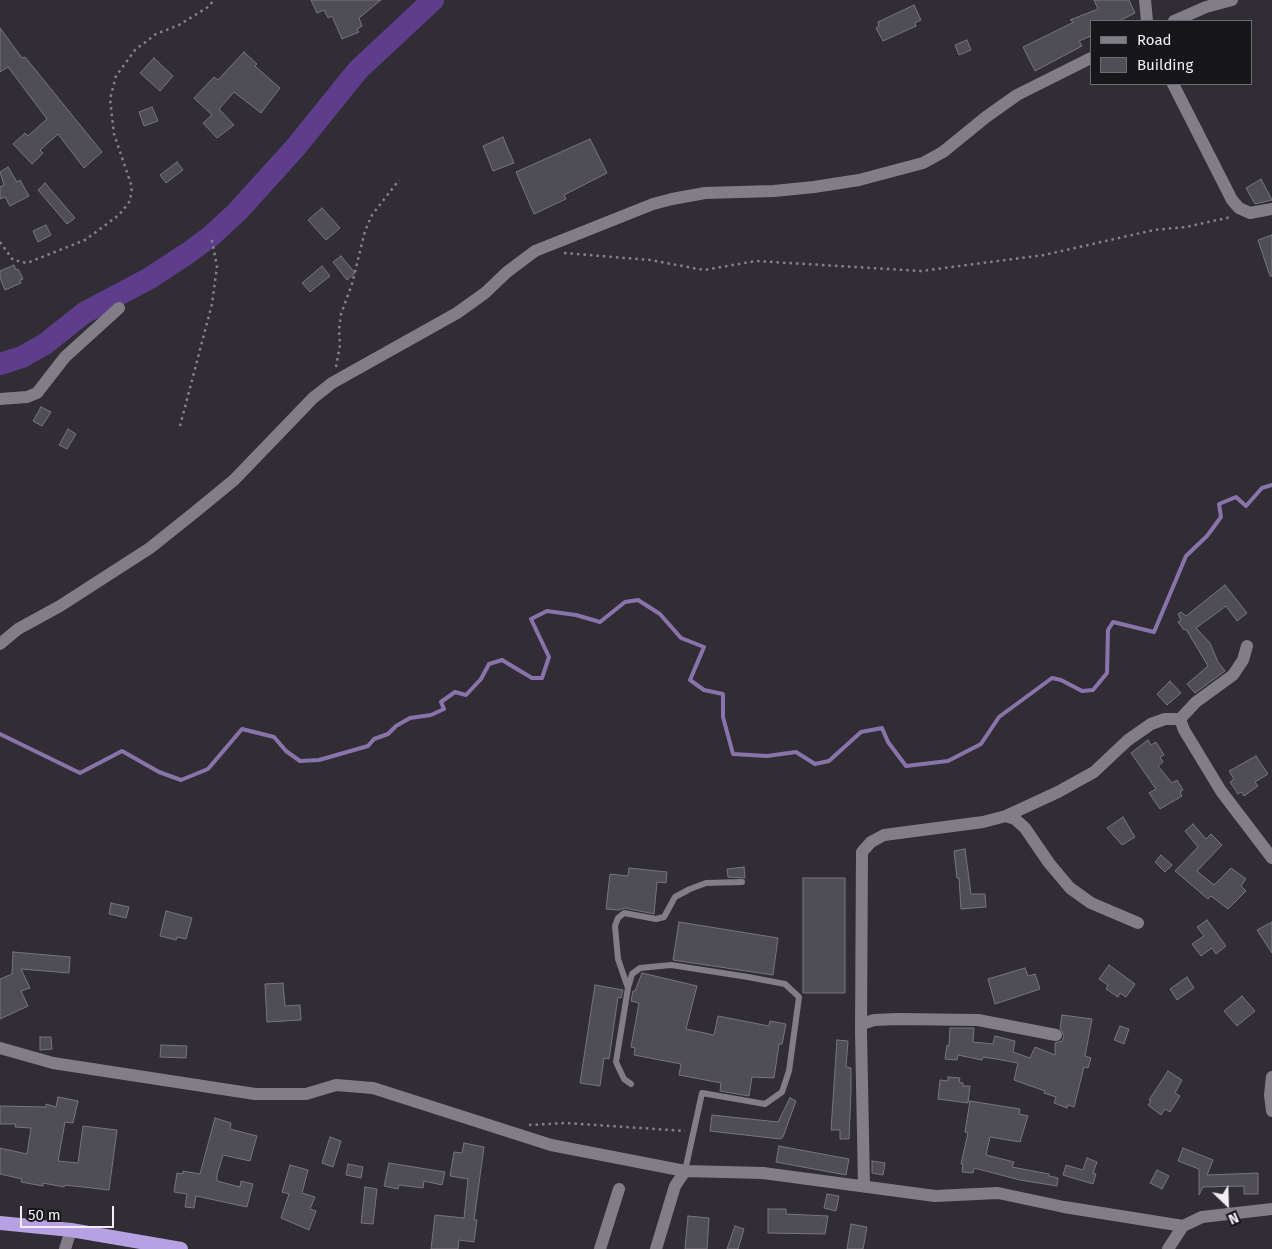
<!DOCTYPE html>
<html>
<head>
<meta charset="utf-8">
<style>
  body { margin:0 }
  #map { position:relative; width:1272px; height:1249px; overflow:hidden; background:#302d35; font-family:"Fira Sans",sans-serif }
  canvas { display:block }
  .legend { position:absolute; left:1090px; top:20px; width:162px; height:65px; box-sizing:border-box; background:#17161a; border:1px solid #6e6d71; margin:0; padding:6px 9px; list-style:none; font-size:15px; color:#f1eff4 }
  .legend li { display:flex; align-items:center; gap:10px; height:25px }
  .legend b { width:25px; border:1px solid #6e6d71 }
  .north { position:absolute; left:1202px; top:1179px; width:50px; height:50px; -webkit-text-stroke:4px #17161a; paint-order:stroke; rotate:156deg; font-size:14px; font-weight:700; line-height:20px; text-align:center; color:#f1eff4 }
  .north::after { content:''; display:block; margin:auto; width:18px; height:22px; background:#f1eff4; clip-path:polygon(50% 0,100% 100%,50% 72%,0 100%) }
  .scale { position:absolute; left:20px; top:1206px; width:94px; height:22px; box-sizing:border-box; border:2px solid #f1eff4; border-top:0; padding-left:6px; font-size:15px; line-height:18px; white-space:nowrap; color:#f1eff4; -webkit-text-stroke:4px #17161a; paint-order:stroke }
</style>
</head>
<body>
<div id="map">
<canvas width="1272" height="1249"></canvas>
<ul class="legend">
<li><b style="height:6px;background:#817e88"></b>Road</li>
<li><b style="height:14px;background:#4f4d56"></b>Building</li>
</ul>
<div class="north">N</div>
<div class="scale">50 m</div>
</div>
<script>
const c = document.querySelector('canvas').getContext('2d');
c.lineJoin = 'round';
const toPath = rows => new Path2D(rows.map(r => 'M' + r).join(''));
function strokePath(path, color, width, dash) { c.strokeStyle = color; c.lineWidth = width; c.lineCap = dash ? 'butt' : 'round'; c.setLineDash(dash || []); c.stroke(path); }
function fill(path, color) { c.fillStyle = color; c.fill(path, 'evenodd'); }
const stream = toPath([
  [0,734,80,773,122,751,159,772,181,780,208,769,242,729,274,737,286,751,300,761,319,760,368,746,374,739,388,734,396,726,410,718,431,715,444,709,441,702,455,692,466,695,481,679,489,664,502,660,532,678,542,678,549,657,531,619,547,611,576,615,600,622,625,602,638,600,660,614,681,638,704,647,690,680,704,690,723,694,723,717,733,754,767,756,796,752,815,764,829,761,861,732,882,728,888,742,906,766,948,761,981,744,999,717,1052,678,1061,680,1082,691,1093,690,1107,673,1108,630,1113,622,1154,632,1186,556,1207,536,1221,517,1219,504,1236,497,1246,506,1262,488,1272,485]
]);
const river = toPath([
  [0,364,22,357,45,344,84,313,150,278,188,253,211,236,237,212,295,148,358,70,433,0]
]);
const building = toPath([
  [311,0,381,0,359,18,362,26,357,29,359,32,342,39,332,16,328,18,324,10,317,13,311,0],
  [1094,0,1129,0,1135,13,1119,21,1091,21,1091,36,1079,41,1082,46,1035,71,1023,47,1074,22,1070,20,1098,9,1094,0],
  [914,5,921,20,915,23,916,26,883,41,876,28,879,26,878,22,914,5],
  [0,28,22,58,25,57,102,152,84,168,58,134,40,150,43,153,32,164,13,144,25,133,28,136,47,119,8,67,0,72,0,28],
  [967,40,971,50,959,55,955,45,967,40],
  [244,52,257,64,255,66,280,88,261,113,234,92,219,109,234,125,217,138,203,123,212,115,194,98,214,77,218,80,244,52],
  [154,58,173,76,160,91,140,73,154,58],
  [152,107,158,121,144,126,139,112,152,107],
  [503,137,514,163,493,171,483,146,503,137],
  [590,139,607,173,564,195,566,199,534,214,516,172,590,139],
  [177,162,183,170,166,183,160,175,177,162],
  [8,167,17,182,20,180,29,196,10,206,5,197,0,199,0,187,4,185,0,172,8,167],
  [1261,179,1272,200,1255,204,1246,188,1261,179],
  [45,183,75,218,67,224,38,190,45,183],
  [322,208,340,228,326,240,308,220,322,208],
  [46,225,51,235,38,242,33,231,46,225],
  [1272,235,1272,276,1270,276,1258,240,1272,235],
  [341,256,355,273,347,280,333,262,341,256],
  [14,265,16,270,18,269,23,279,20,280,21,283,5,290,0,278,0,271,14,265],
  [322,266,330,276,310,292,302,283,322,266],
  [41,407,51,412,42,426,33,421,41,407],
  [68,429,76,434,67,449,59,445,68,429],
  [1225,585,1247,613,1237,621,1226,606,1196,628,1210,643,1218,662,1225,671,1195,693,1187,684,1208,666,1186,629,1184,630,1178,622,1181,620,1178,614,1181,612,1186,616,1225,585],
  [1170,681,1181,693,1167,705,1157,694,1170,681],
  [1148,740,1151,745,1156,742,1164,755,1160,757,1163,762,1158,766,1172,783,1177,780,1183,790,1180,792,1182,796,1160,809,1149,793,1156,789,1131,753,1148,740],
  [1256,756,1268,774,1255,782,1258,786,1244,796,1241,792,1238,794,1230,782,1234,779,1229,771,1256,756],
  [1123,817,1135,837,1122,845,1107,828,1123,817],
  [1193,824,1206,839,1211,834,1222,845,1197,871,1214,885,1231,868,1246,879,1241,886,1246,891,1228,909,1211,896,1208,899,1175,871,1198,847,1185,831,1193,824],
  [965,849,971,894,985,894,986,907,961,909,959,878,957,878,954,851,965,849],
  [1161,855,1172,865,1165,872,1155,862,1161,855],
  [744,867,745,878,728,877,727,869,744,867],
  [629,868,667,872,666,883,657,882,654,914,625,908,619,910,606,909,610,874,628,876,629,868],
  [803,878,845,878,845,993,803,993,803,878],
  [111,903,129,907,126,918,109,914,111,903],
  [166,911,192,918,186,939,177,937,176,940,160,936,166,911],
  [1207,920,1226,946,1216,954,1212,948,1201,956,1192,944,1204,936,1197,927,1207,920],
  [679,922,778,938,773,975,673,960,679,922],
  [1272,922,1272,953,1257,930,1272,922],
  [13,952,70,957,69,973,21,969,30,988,21,991,28,1006,0,1019,0,979,12,974,13,952],
  [1109,965,1135,984,1126,997,1120,993,1118,997,1106,989,1108,985,1099,979,1109,965],
  [1025,968,1028,976,1035,974,1040,989,995,1004,988,979,1025,968],
  [642,973,697,986,686,1029,714,1035,718,1016,769,1026,770,1021,786,1024,782,1044,779,1044,774,1078,752,1077,749,1096,720,1091,721,1083,679,1075,681,1064,634,1055,635,1048,631,1047,639,1003,631,1001,633,991,635,991,642,973],
  [1187,977,1194,988,1177,1000,1170,989,1187,977],
  [283,983,285,1006,300,1005,301,1020,267,1022,265,984,283,983],
  [595,985,623,990,621,998,618,997,609,1059,604,1058,600,1086,580,1083,595,985],
  [1242,996,1255,1011,1237,1026,1224,1011,1242,996],
  [1062,1015,1092,1019,1085,1056,1091,1058,1088,1068,1084,1067,1074,1107,1068,1105,1067,1108,1054,1103,1056,1097,1044,1093,1045,1091,1014,1080,1018,1063,996,1059,983,1057,982,1060,958,1055,957,1060,945,1059,947,1045,949,1046,950,1028,974,1028,973,1042,993,1044,995,1036,1015,1041,1013,1052,1030,1058,1035,1047,1055,1055,1055,1043,1062,1041,1064,1036,1060,1028,1062,1015],
  [1120,1026,1129,1029,1124,1044,1114,1040,1120,1026],
  [40,1037,51,1037,52,1049,40,1050,40,1037],
  [837,1040,848,1041,846,1067,851,1068,851,1090,849,1139,840,1139,840,1130,831,1130,837,1040],
  [161,1045,187,1046,186,1058,160,1057,161,1045],
  [1168,1071,1182,1080,1175,1093,1180,1096,1170,1112,1165,1109,1161,1115,1148,1105,1151,1101,1149,1100,1168,1071],
  [948,1077,960,1078,959,1082,963,1083,963,1086,970,1086,968,1103,938,1099,940,1080,948,1081,948,1077],
  [58,1097,78,1101,73,1123,65,1122,58,1161,78,1163,83,1126,117,1130,109,1190,65,1185,64,1187,43,1183,43,1186,21,1182,22,1179,0,1174,0,1148,27,1154,31,1128,15,1127,16,1124,0,1124,0,1106,46,1107,46,1104,56,1107,58,1097],
  [790,1098,796,1101,783,1137,780,1139,710,1131,712,1115,778,1122,790,1098],
  [970,1101,1020,1109,1019,1114,1028,1116,1020,1142,990,1137,986,1155,1014,1162,1012,1167,1049,1174,1049,1176,1058,1178,1057,1186,1020,1180,974,1168,973,1173,962,1172,963,1164,961,1164,968,1133,965,1132,970,1101],
  [215,1118,231,1123,230,1129,257,1136,250,1161,223,1155,217,1175,217,1181,240,1187,241,1181,253,1184,247,1207,196,1196,194,1208,185,1207,187,1194,174,1192,177,1173,183,1174,183,1171,200,1174,215,1118],
  [330,1137,341,1141,333,1167,322,1163,330,1137],
  [464,1143,484,1147,474,1220,477,1220,474,1242,459,1240,458,1249,431,1249,435,1215,464,1218,468,1179,450,1176,454,1152,462,1153,464,1143],
  [779,1146,849,1159,846,1175,776,1162,779,1146],
  [1183,1148,1213,1160,1207,1175,1258,1173,1258,1194,1244,1194,1244,1186,1203,1187,1199,1195,1199,1169,1178,1161,1183,1148],
  [1087,1158,1097,1162,1093,1173,1096,1174,1093,1184,1063,1175,1066,1165,1083,1170,1087,1158],
  [872,1161,885,1163,883,1175,872,1173,872,1161],
  [389,1163,445,1172,442,1185,424,1181,423,1188,399,1185,398,1189,384,1186,389,1163],
  [348,1164,363,1167,361,1178,346,1175,348,1164],
  [290,1165,308,1170,302,1193,315,1197,310,1209,316,1211,309,1230,281,1218,289,1194,282,1192,290,1165],
  [1157,1170,1169,1176,1162,1189,1150,1183,1157,1170],
  [365,1187,377,1189,373,1224,361,1223,365,1187],
  [827,1194,839,1196,836,1211,824,1208,827,1194],
  [768,1209,786,1209,786,1214,828,1216,825,1234,768,1233,768,1209],
  [688,1216,709,1218,707,1249,685,1249,688,1216],
  [851,1224,867,1227,863,1249,847,1249,851,1224],
  [735,1226,744,1229,738,1249,727,1249,735,1226]
]);
const path = toPath([
  [0,242,13,260,27,263,85,240,119,215,130,201,132,187,114,134,110,99,116,76,135,50,156,34,179,25,208,7,214,0],
  [564,253,650,260,704,270,756,261,921,271,1044,255,1154,230,1186,227,1231,217],
  [336,367,340,345,339,330,341,314,352,284,365,231,372,215,399,180],
  [180,426,212,304,217,266,211,236],
  [529,1125,566,1123,685,1131]
]);
const service = toPath([
  [628,988,618,959,615,926,618,918,624,913,656,919,664,917,675,897,690,889,706,883,742,882],
  [631,1084,624,1079,616,1062,628,988,632,974,640,968,671,965,748,977,785,984,799,997,789,1071,782,1092,765,1104,702,1093,685,1171]
]);
const minor = toPath([
  [1145,0,1147,21],
  [1174,21,1206,7,1232,0],
  [1173,84,1232,200,1239,208,1250,213,1272,209],
  [0,399,27,397,37,393,65,357,119,308],
  [0,644,18,629,60,606,150,548,195,512,234,480,313,398,332,383,457,313,485,293,507,272,535,251,653,204,672,199,705,193,774,191,814,187,859,180,923,163,943,152,986,117,1017,95,1091,58],
  [1247,646,1243,660,1233,675,1196,702,1180,719,1184,730,1221,791,1272,858],
  [1006,816,1058,792,1094,772,1128,740,1151,724,1165,719,1180,719],
  [862,1024,874,1020,897,1019,978,1020,1056,1035],
  [0,1048,53,1063,255,1094,306,1094,336,1085,373,1088,551,1145,685,1171],
  [1272,1077,1270,1095,1272,1111],
  [864,1186,861,1032,862,852,871,842,884,835,983,822,1006,816,1015,819,1025,828,1049,863,1070,888,1091,903,1138,923],
  [65,1249,71,1230],
  [600,1249,619,1189],
  [656,1249,675,1186,685,1171,763,1173,935,1196,998,1193,1064,1207,1183,1226],
  [1168,1249,1183,1226,1202,1217,1272,1209]
]);
const trunk = toPath([
  [0,1223,71,1230,181,1249]
]);
strokePath(stream, '#8a73ab', 4);
strokePath(river, '#5e3e8c', 22);
fill(building, '#4f4d56');
strokePath(building, '#78757e', 1);
strokePath(path, '#858289', 2.5, [2.5, 4]);
strokePath(service, '#817e88', 6);
strokePath(minor, '#817e88', 12);
strokePath(trunk, '#b8a1e2', 14);
</script>
</body>
</html>
